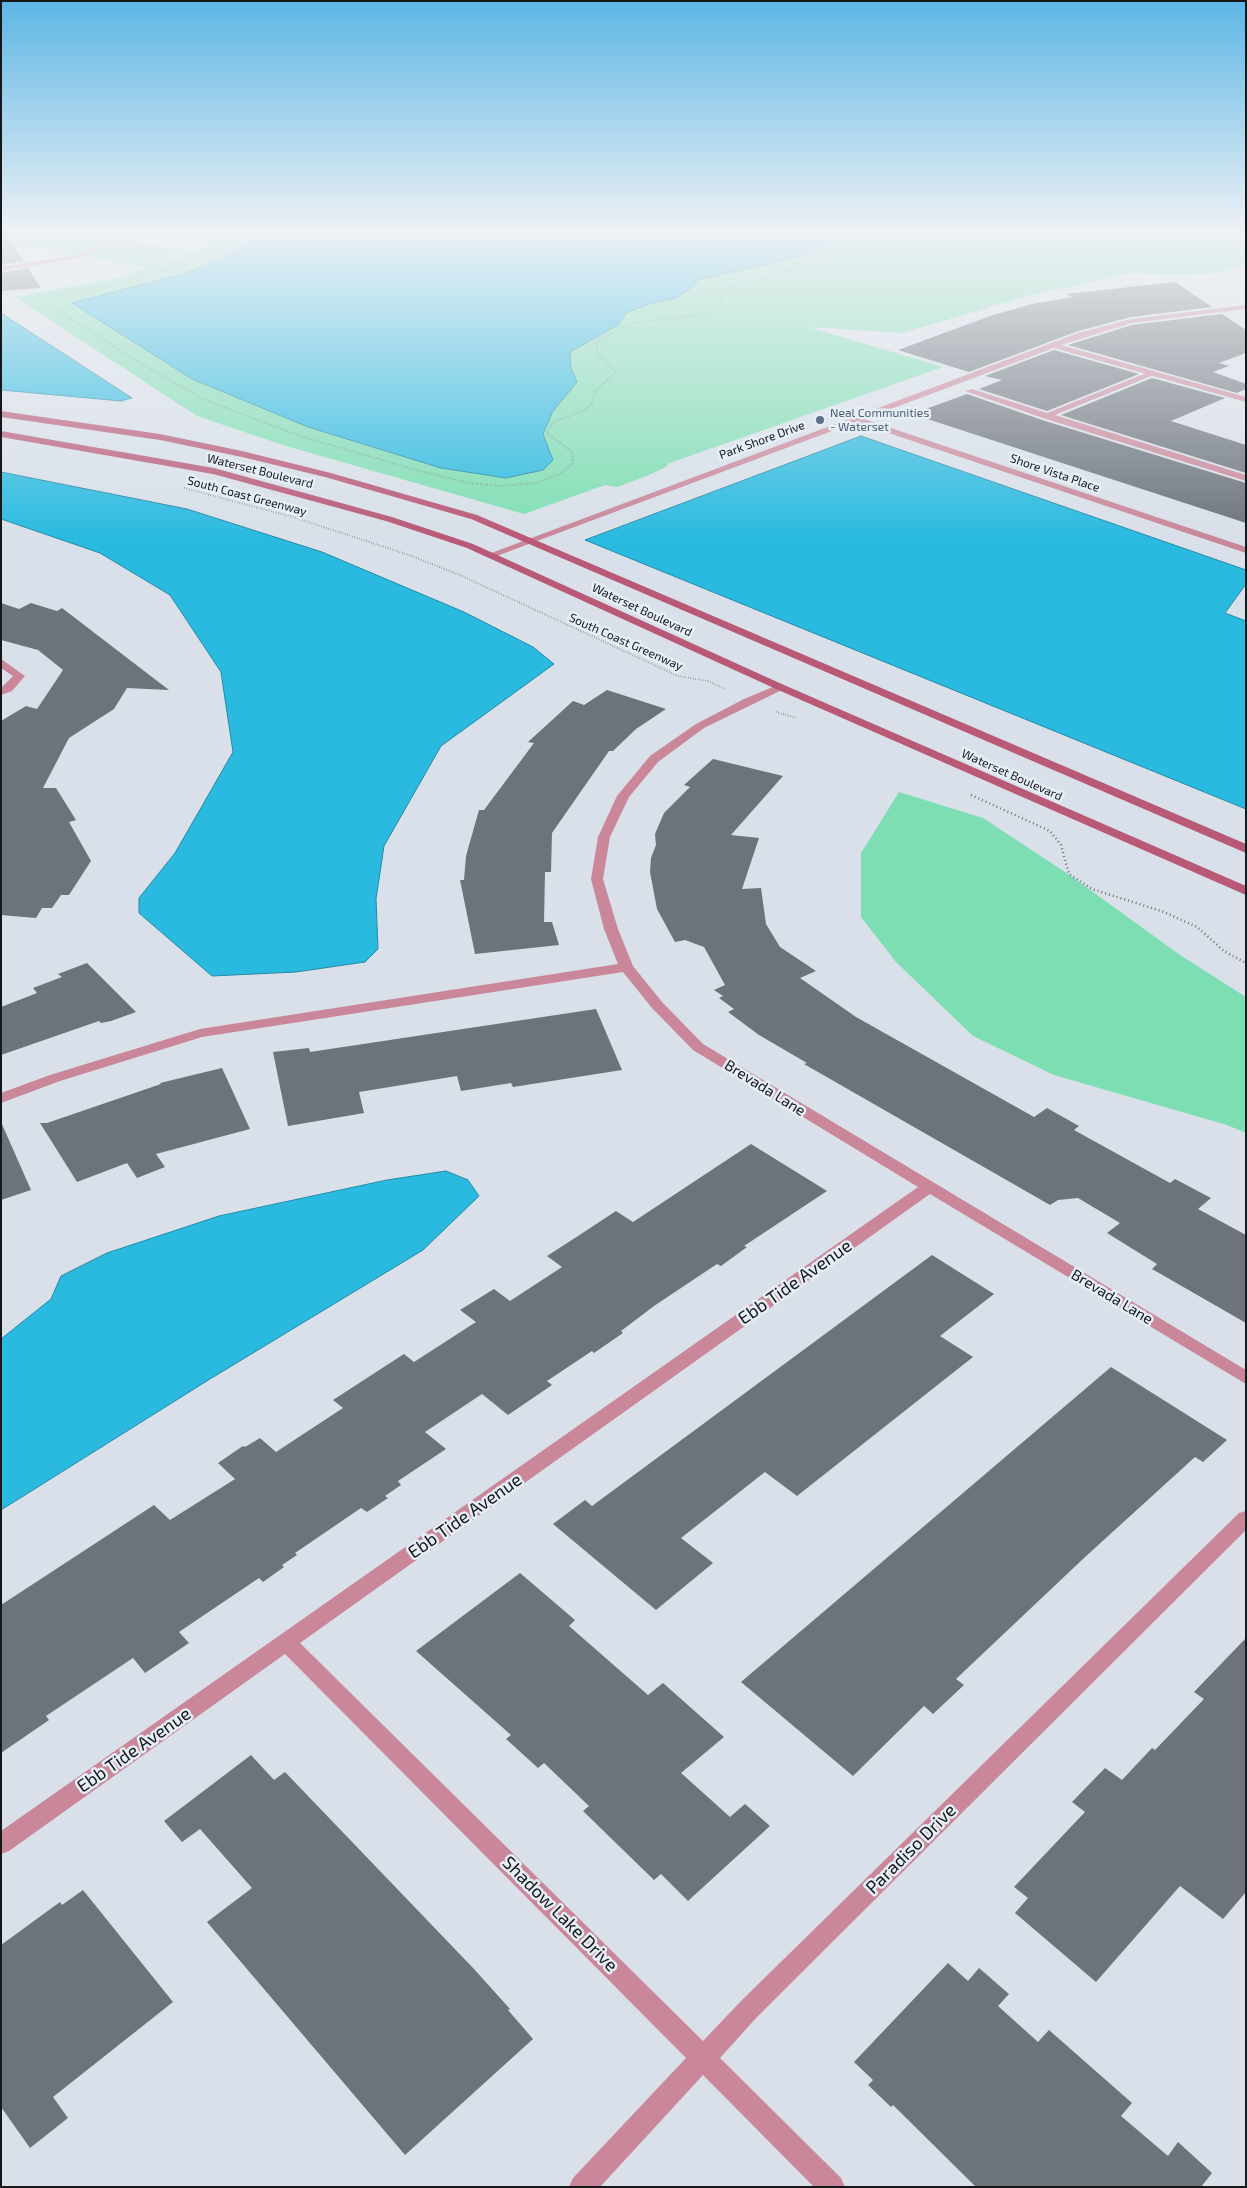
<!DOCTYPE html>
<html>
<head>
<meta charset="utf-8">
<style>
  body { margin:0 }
  #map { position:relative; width:1247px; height:2188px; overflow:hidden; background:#d9e0e9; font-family:"Exo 2",sans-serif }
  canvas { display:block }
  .frame { position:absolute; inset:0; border:2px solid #15171a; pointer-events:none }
</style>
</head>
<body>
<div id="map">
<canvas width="1247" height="2188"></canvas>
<div class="frame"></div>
</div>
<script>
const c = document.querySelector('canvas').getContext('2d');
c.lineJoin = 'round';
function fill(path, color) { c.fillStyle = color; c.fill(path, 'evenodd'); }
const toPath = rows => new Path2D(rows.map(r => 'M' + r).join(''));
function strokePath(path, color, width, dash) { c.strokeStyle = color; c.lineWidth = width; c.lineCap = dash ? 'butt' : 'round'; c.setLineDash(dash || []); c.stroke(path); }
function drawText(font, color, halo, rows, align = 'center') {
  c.font = font + ' "Exo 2",sans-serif'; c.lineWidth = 5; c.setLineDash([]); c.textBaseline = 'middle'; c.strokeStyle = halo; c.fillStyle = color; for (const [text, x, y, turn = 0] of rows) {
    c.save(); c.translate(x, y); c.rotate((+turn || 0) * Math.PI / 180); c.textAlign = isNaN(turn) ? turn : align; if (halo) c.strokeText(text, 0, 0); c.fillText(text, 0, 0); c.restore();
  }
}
const green = toPath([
  [1,232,78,232,196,252,201,250,218,232,1246,232,1246,265,1217,273,1178,275,1132,273,1028,296,902,333,808,327,943,367,667,464,668,466,649,475,617,487,605,485,524,514,286,446,197,416,15,297,117,278,146,268,1,242],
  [899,792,983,818,1071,876,1180,955,1246,997,1246,1133,1227,1125,1054,1075,973,1036,896,962,861,917,861,853]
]);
const water = toPath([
  [255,232,860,232,797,257,698,280,694,286,676,298,649,304,626,313,618,325,570,352,571,368,577,382,553,411,543,434,553,460,543,470,506,478,441,468,308,427,192,379,72,303,183,274,225,257,238,249,255,232],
  [1,313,132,398,121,401,1,390,1,313],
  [861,436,1246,570,1246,584,1225,613,1246,621,1246,809,585,540,861,436],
  [1,472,187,509,322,552,464,612,533,647,554,664,441,746,384,846,376,899,378,949,365,962,296,972,212,976,139,913,139,898,175,853,233,752,221,672,170,595,100,553,1,519,1,472],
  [446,1171,468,1180,479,1196,423,1250,210,1379,1,1510,1,1339,51,1299,61,1276,107,1253,219,1216,387,1180,446,1171]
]);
const building = toPath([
  [1,232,5,232,24,261,1,265],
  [28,268,41,288,1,291,1,273],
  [1175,282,1212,307,1131,317,1078,331,969,372,898,350,990,316,1032,304,1073,297,1066,294],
  [1222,314,1246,330,1246,353,1219,363,1229,366,1213,372,1246,384,1246,389,1237,393,1068,345,1132,325],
  [1054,350,1139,374,1047,411,979,389,1002,380,985,376],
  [1152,378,1225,398,1171,421,1246,445,1246,473,1061,415],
  [967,394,1042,420,1246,483,1246,523,912,414],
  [1,603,19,609,31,603,57,611,62,608,169,690,127,688,114,709,69,738,43,788,56,788,76,820,69,822,91,861,69,895,61,895,52,908,42,908,36,918,1,915,1,721,26,706,37,709,63,670,38,650,1,640],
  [607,690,666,709,636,729,613,751,609,751,552,833,551,872,545,872,544,922,552,922,559,945,475,954,460,880,464,880,466,856,479,810,484,810,534,743,528,742,573,701,584,705],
  [713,759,783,776,731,835,759,838,742,889,761,888,766,924,780,947,816,971,800,978,856,1017,1034,1117,1047,1108,1079,1126,1074,1130,1170,1183,1175,1179,1211,1198,1198,1209,1246,1235,1246,1323,1152,1269,1157,1264,1107,1233,1120,1223,1078,1198,1058,1200,1050,1205,804,1064,807,1063,759,1035,728,1012,734,1009,719,998,723,996,714,990,725,985,704,947,685,940,675,942,657,909,650,872,651,858,656,845,655,834,664,813,690,787,684,785],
  [87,963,136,1012,111,1021,101,1023,99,1021,1,1055,1,1007,37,993,33,988,62,977,58,974],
  [596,1009,622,1070,513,1087,511,1083,461,1091,457,1076,359,1092,364,1113,288,1126,273,1052,309,1048,310,1052],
  [222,1068,250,1129,156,1154,165,1167,137,1178,127,1163,77,1182,40,1123,47,1123,161,1084,160,1083],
  [1,1122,31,1190,1,1200],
  [751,1144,827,1191,744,1246,747,1247,721,1266,717,1264,654,1306,621,1331,623,1333,594,1353,592,1351,547,1381,552,1385,508,1415,482,1394,425,1432,446,1449,398,1481,401,1485,385,1496,388,1498,367,1512,361,1508,295,1553,297,1555,282,1565,284,1567,263,1582,259,1578,179,1632,189,1643,145,1673,133,1658,46,1716,49,1720,1,1753,1,1605,154,1505,170,1520,235,1479,218,1463,243,1446,245,1447,260,1438,276,1452,343,1408,333,1400,404,1354,414,1362,476,1322,460,1310,494,1289,510,1301,562,1267,547,1256,578,1236,616,1211,633,1222],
  [932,1255,994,1294,940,1336,973,1357,797,1496,765,1472,681,1538,713,1563,656,1610,553,1524,585,1500,592,1506],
  [1111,1367,1227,1440,1203,1462,1195,1457,1084,1558,956,1679,964,1685,933,1714,924,1706,853,1776,741,1682],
  [520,1573,575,1620,569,1626,648,1695,663,1683,724,1737,681,1773,730,1817,745,1804,770,1826,688,1901,661,1874,654,1880,583,1811,589,1806,544,1763,538,1768,506,1739,511,1735,416,1651],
  [1246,1638,1246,1892,1223,1919,1180,1886,1096,1982,1015,1913,1028,1898,1014,1887,1085,1812,1072,1802,1105,1768,1122,1780,1152,1748,1155,1750,1204,1699,1194,1692],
  [251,1755,274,1780,285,1772,474,1969,510,2009,508,2010,533,2039,405,2155,207,1922,252,1888,200,1829,182,1842,164,1821],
  [83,1890,173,2002,53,2097,68,2118,30,2148,1,2107,1,1945,60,1902,62,1905],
  [948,1963,968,1981,979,1968,1009,1994,998,2006,1038,2042,1049,2030,1132,2103,1121,2116,1168,2156,1178,2142,1212,2173,1201,2187,976,2187,893,2105,891,2107,868,2085,873,2080,854,2062]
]);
const pathFar1 = toPath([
  [14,232,57,240],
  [235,232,218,248,180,265,111,285,59,294,47,298,45,302,138,362,205,400,303,437,420,471,469,483,499,486,536,483,560,474,573,463,573,453,547,433,553,422,586,410,592,403,595,391,617,372,596,353,599,339,634,323,711,313,723,304,720,293,724,288,780,274,808,259,894,232],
  [137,252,149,254,145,257,149,260,184,263],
  [184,488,293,517,409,555,462,576,678,676,708,681,725,689],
  [776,712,797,718]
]);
const path = toPath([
  [971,795,1050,831,1061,845,1069,874,1092,889,1164,912,1197,927,1224,951,1246,963]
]);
const lane = toPath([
  [1149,372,1156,374,1055,415,1246,475,1246,481,1043,418,965,391,972,389,1047,413,1149,372]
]);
const street = toPath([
  [129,232,137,232,119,243,79,258,1,271,1,267,76,255,115,241,129,232],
  [1246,305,1246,309,1132,323,1061,345,1246,397,1246,402,1054,348,864,419,1246,547,1246,553,856,422,494,557,486,555,1078,333,1131,319,1246,305],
  [1,659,25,676,12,691,1,695,1,688,13,676,1,668,1,659],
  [780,684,784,685,784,689,704,728,658,762,629,797,610,837,603,879,618,929,633,966,662,1002,703,1044,1246,1370,1246,1384,930,1194,300,1643,703,2041,741,2001,1239,1513,1246,1511,1246,1530,757,2017,720,2058,841,2178,845,2187,814,2187,703,2075,600,2187,569,2187,573,2178,686,2058,285,1654,9,1851,1,1854,1,1831,918,1187,693,1050,652,1008,623,972,202,1037,60,1081,1,1103,1,1093,50,1075,200,1029,618,964,604,929,591,879,598,837,617,796,650,756,696,724,744,699,780,684]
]);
const secondary = toPath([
  [1,411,160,434,242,451,331,473,477,515,1246,844,1246,853,471,519,325,477,242,457,160,440,1,417,1,411],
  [1,431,214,468,392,517,473,544,784,685,1246,886,1246,895,776,689,467,548,386,521,213,474,1,437,1,431]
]);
const markers = [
  [820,420,5,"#5c6f8a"]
];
const farServicenames = [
  ["Neal Communities",830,413],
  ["- Waterset",830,427]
];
const farStreetnames = [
  ["Park Shore Drive",762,440,-20],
  ["Waterset Boulevard",260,471,14],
  ["Shore Vista Place",1055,473,19],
  ["South Coast Greenway",247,496,15],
  ["Waterset Boulevard",642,610,25],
  ["South Coast Greenway",626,642,24],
  ["Waterset Boulevard",1012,775,24]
];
const streetNames = [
  ["Brevada Lane",765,1088,32],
  ["Brevada Lane",1112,1297,31]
];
const nearStreetnames = [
  ["Ebb Tide Avenue",795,1282,-35],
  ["Ebb Tide Avenue",465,1516,-35],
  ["Ebb Tide Avenue",134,1750,-35],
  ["Paradiso Drive",911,1849,-45],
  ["Shadow Lake Drive",560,1914,45]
];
fill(green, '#7edeb3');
fill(water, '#2abae0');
strokePath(water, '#2489a5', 1);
fill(building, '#6c737b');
strokePath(pathFar1, '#6f7379', 2, [0.5, 2]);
strokePath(path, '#6f7379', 2.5, [1, 3]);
fill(lane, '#c98799');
fill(street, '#c98799');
fill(secondary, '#b85977');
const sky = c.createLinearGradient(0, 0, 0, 538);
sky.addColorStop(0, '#5cb6e5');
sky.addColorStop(0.43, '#eef1f5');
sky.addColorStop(1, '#eef1f500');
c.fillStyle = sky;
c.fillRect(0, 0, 1247, 538);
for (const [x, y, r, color] of markers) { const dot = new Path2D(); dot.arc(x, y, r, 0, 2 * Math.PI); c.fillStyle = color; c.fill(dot); strokePath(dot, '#e6eef6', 2); }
drawText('12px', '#4e5e75', '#e6eef6', farServicenames, 'left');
drawText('12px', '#15171a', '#e6eef6', farStreetnames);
drawText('15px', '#15171a', '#e6eef6', streetNames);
drawText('18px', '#15171a', '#e6eef6', nearStreetnames);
</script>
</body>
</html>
